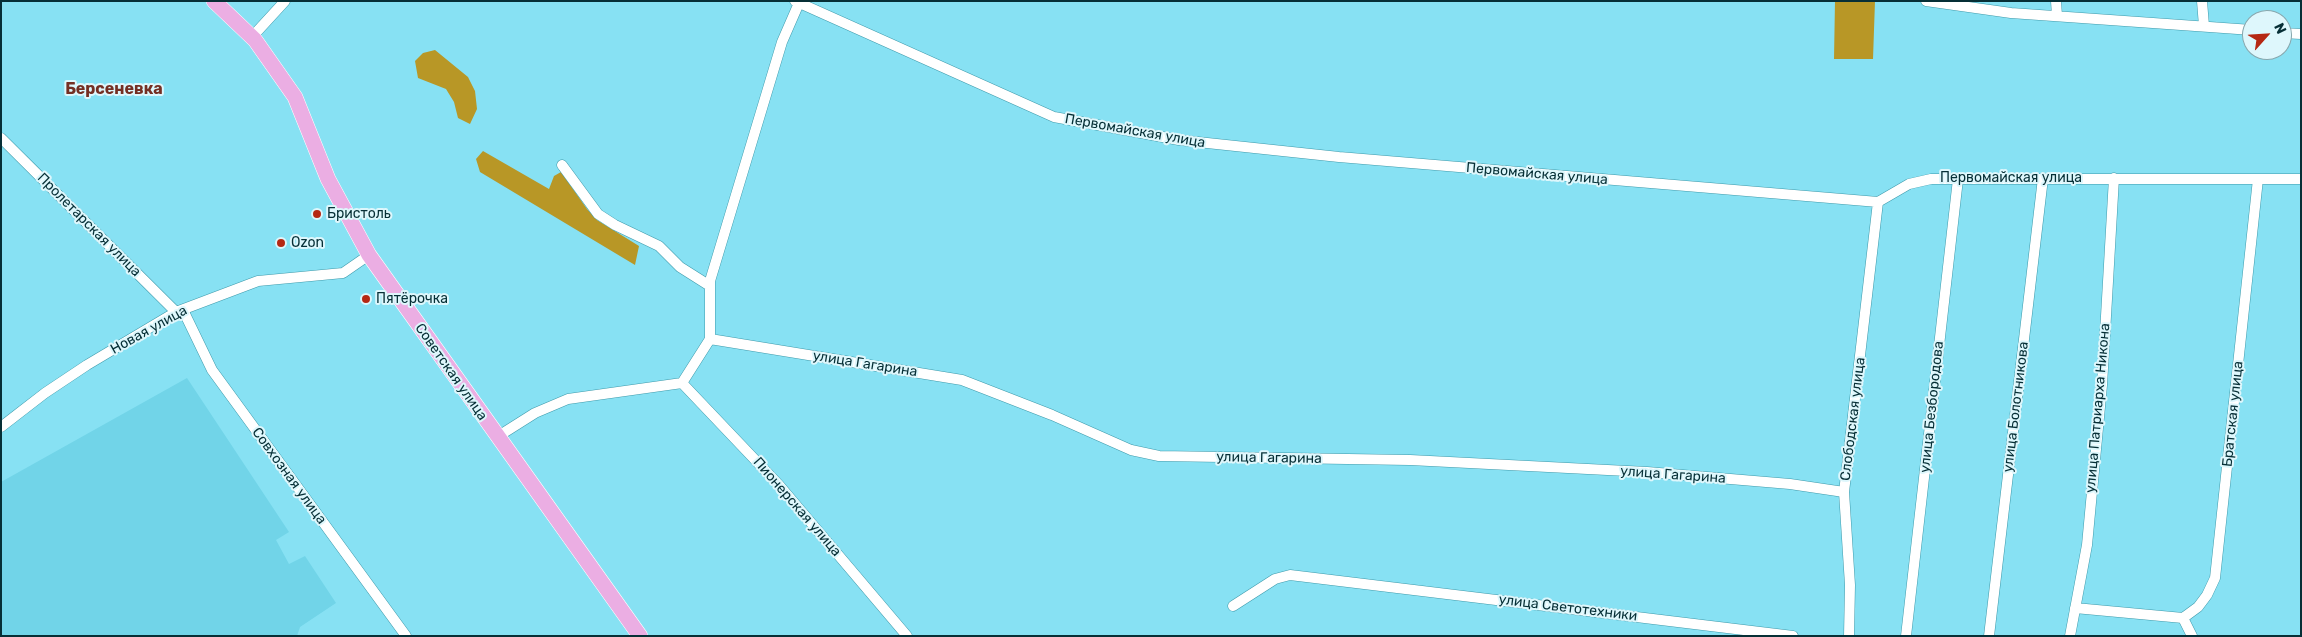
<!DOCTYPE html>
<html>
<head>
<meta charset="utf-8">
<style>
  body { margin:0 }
  #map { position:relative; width:2302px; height:637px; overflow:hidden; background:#87e1f3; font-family:Rubik,sans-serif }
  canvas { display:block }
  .frame { position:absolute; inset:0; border:2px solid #062f36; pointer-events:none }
  .north { position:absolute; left:2242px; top:10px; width:50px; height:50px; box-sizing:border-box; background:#def7fc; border:1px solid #88a7ad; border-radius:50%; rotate:64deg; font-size:14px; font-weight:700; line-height:20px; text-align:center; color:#062f36 }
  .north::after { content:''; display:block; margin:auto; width:18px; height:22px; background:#b52813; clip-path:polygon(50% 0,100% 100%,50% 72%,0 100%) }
</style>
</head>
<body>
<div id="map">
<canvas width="2302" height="637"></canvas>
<div class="frame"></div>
<div class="north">N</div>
</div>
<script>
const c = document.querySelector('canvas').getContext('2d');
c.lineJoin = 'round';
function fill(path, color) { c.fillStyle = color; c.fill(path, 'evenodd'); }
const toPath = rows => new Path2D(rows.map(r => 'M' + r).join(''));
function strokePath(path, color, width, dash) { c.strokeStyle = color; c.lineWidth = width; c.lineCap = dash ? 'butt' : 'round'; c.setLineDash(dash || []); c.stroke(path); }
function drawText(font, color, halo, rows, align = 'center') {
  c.font = font + ' Rubik,sans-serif'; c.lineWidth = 4; c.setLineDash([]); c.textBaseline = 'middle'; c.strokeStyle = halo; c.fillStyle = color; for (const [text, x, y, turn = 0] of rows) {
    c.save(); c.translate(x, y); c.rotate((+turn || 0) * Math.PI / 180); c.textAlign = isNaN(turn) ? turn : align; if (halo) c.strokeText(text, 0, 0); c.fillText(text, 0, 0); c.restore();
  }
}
const built = toPath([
  [187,378,289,532,276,540,289,564,305,556,336,603,300,627,297,636,1,636,1,482]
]);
const forest = toPath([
  [1835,1,1875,1,1873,59,1834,59],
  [435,50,468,77,475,91,477,109,470,124,458,118,454,102,446,89,418,78,415,61,423,53],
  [483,151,549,189,554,176,561,172,587,209,597,220,639,246,635,265,480,172,476,159]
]);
const minor = toPath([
  [795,1,1054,117,1179,140,1339,157,1878,202,1909,184,1931,179,2301,179],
  [1926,1,2011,13,2252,30],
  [2056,1,2057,16],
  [2202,1,2204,26],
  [2282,33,2301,34],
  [252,37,285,1],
  [1,138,176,312],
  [562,165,598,214,615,225,659,246,680,267,710,286],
  [183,310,212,370,406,636],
  [710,339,710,281,782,42,799,3],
  [682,383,779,485,907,636],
  [1,427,45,393,87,365,176,312,258,281,343,273,369,255],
  [497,437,535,413,568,399,682,383,710,339,962,380,1052,415,1131,450,1159,456,1410,460,1647,472,1790,484,1844,492],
  [1233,606,1275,579,1290,575,1793,636],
  [2075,608,2183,618],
  [1849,636,1850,585,1844,492,1878,202],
  [1906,636,1958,179],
  [1989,636,2043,178],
  [2070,636,2087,545,2102,385,2114,178],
  [2192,636,2183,618,2198,607,2207,595,2215,578,2258,179]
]);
const primary = toPath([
  [214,1,255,40,295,97,328,179,369,255,640,636]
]);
const markers = [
  [317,214,5,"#b52813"],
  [281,243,5,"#b52813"],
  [366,299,5,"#b52813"]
];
const streetNames = [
  ["Первомайская улица",1135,131,10],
  ["Первомайская улица",1537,174,5],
  ["Первомайская улица",2011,178],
  ["Пролетарская улица",89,225,45],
  ["Новая улица",149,330,-29],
  ["улица Гагарина",865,364,9],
  ["Советская улица",451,372,55],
  ["улица Безбородова",1932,407,-84],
  ["улица Болотникова",2016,407,-83],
  ["улица Патриарха Никона",2098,408,-85],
  ["Братская улица",2233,414,-84],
  ["Слободская улица",1853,419,-83],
  ["улица Гагарина",1269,458,1],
  ["улица Гагарина",1673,475,4],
  ["Совхозная улица",289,476,54],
  ["Пионерская улица",797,507,49],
  ["улица Светотехники",1568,608,7]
];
const poiNames = [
  ["Бристоль",327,214],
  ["Ozon",291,243],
  ["Пятёрочка",376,299]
];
const quarterNames = [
  ["Берсеневка",114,89]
];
fill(built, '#71d4e8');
fill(forest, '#b89726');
strokePath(minor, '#3e9aab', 11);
strokePath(primary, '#fff', 16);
strokePath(minor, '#fff', 10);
strokePath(primary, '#ebaee3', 15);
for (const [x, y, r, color] of markers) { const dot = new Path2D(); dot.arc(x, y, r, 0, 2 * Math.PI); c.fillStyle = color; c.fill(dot); strokePath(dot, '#def7fc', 2); }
drawText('14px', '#062f36', '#def7fc', streetNames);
drawText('14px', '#062f36', '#def7fc', poiNames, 'left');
drawText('bold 16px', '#742f23', '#def7fc', quarterNames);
</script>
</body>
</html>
